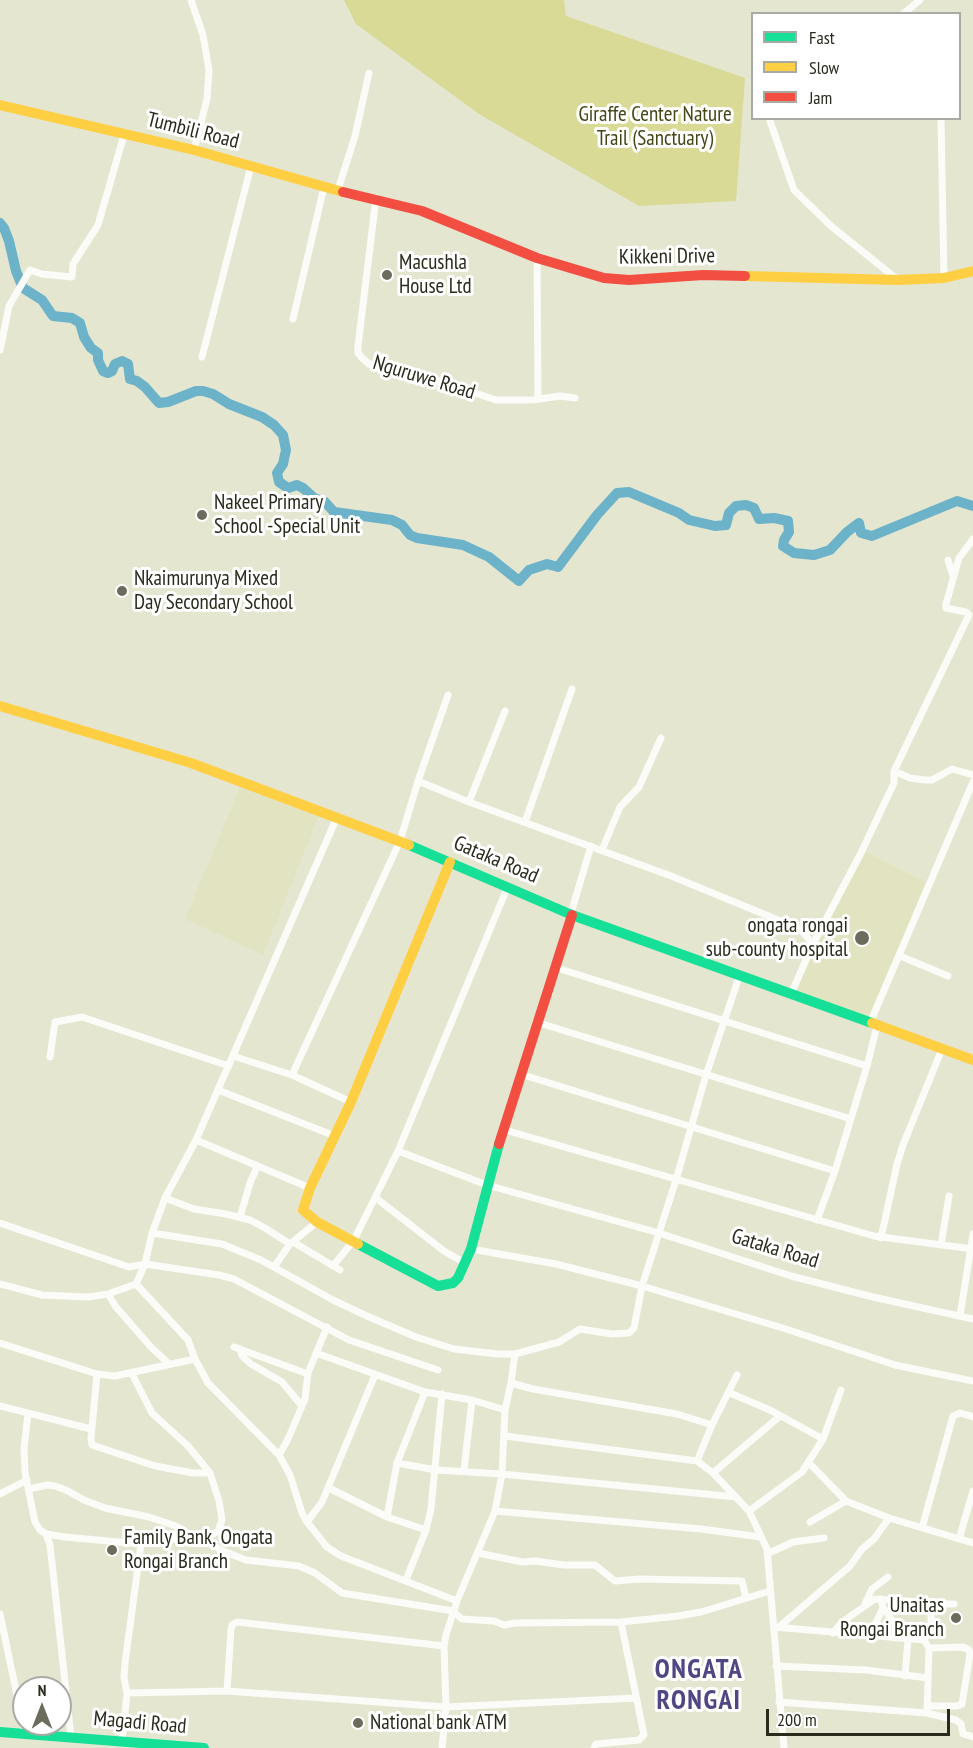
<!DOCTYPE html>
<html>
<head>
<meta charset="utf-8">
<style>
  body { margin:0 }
  #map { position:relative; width:973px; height:1748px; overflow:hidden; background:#e4e6d0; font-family:"PT Sans Narrow",sans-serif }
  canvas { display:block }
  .legend { position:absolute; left:751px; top:12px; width:210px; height:108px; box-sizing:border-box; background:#fff; border:2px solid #aaaaa4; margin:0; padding:8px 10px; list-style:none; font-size:18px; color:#2a2b1c }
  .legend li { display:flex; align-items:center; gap:12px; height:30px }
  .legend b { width:30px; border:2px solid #aaaaa4 }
  .north { position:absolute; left:12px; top:1676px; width:60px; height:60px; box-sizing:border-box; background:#fff; border:2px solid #aaaaa4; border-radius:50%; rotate:0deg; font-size:16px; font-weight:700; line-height:24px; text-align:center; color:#2a2b1c }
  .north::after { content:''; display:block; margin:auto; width:21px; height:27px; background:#6b6c5b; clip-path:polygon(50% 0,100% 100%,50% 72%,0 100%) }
  .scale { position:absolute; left:766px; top:1709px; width:184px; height:27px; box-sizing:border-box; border:3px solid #2a2b1c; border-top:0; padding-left:8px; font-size:18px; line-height:21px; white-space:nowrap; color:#2a2b1c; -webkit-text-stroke:4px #fff; paint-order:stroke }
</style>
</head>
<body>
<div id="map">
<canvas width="973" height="1748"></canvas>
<ul class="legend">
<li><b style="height:8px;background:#16e098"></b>Fast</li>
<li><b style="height:8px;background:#ffcf43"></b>Slow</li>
<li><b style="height:8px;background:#f24e42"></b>Jam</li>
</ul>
<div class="north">N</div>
<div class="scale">200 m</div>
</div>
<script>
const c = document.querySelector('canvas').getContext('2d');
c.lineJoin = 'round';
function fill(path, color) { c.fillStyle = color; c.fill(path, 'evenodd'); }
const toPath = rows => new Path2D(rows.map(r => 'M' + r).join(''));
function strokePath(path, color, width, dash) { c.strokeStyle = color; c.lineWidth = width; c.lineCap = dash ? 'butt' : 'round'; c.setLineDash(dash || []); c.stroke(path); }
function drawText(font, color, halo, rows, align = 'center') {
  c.font = font + ' "PT Sans Narrow",sans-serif'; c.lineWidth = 6; c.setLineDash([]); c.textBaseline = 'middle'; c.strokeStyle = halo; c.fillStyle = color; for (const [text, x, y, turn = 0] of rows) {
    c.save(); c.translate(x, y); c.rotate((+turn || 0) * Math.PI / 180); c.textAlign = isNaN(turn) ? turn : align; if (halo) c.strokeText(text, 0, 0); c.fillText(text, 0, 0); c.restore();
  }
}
const built = toPath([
  [240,787,319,815,263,955,185,919],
  [864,851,927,883,870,1018,795,990,816,944]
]);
const green = toPath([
  [344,0,564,0,566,16,745,78,736,201,639,206,479,114,356,24]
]);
const river = toPath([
  [0,223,4,228,9,241,16,271,23,288,42,300,53,316,72,318,80,323,84,337,91,348,98,353,98,360,103,371,108,373,112,371,115,364,122,361,128,364,130,379,137,381,145,387,159,403,168,402,196,391,203,391,213,394,229,404,262,417,274,425,283,435,286,450,283,464,277,473,279,482,288,488,297,485,303,488,314,498,325,502,334,512,392,520,402,525,410,535,417,538,463,545,489,557,519,581,529,570,547,564,558,567,597,515,617,493,629,492,679,513,689,520,715,526,726,525,729,513,736,506,746,505,754,508,759,519,774,518,788,521,789,532,784,540,783,546,794,553,814,555,830,550,847,532,859,523,861,533,872,536,957,501,973,506]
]);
const street = toPath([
  [191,0,203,35,209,70,207,99,194,150],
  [903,14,920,0],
  [769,118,794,190,831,226,898,280],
  [941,118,944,278],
  [338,190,355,136,369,73],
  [376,198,358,346,358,353,362,358,369,364,445,383,496,400,533,400,560,396,575,398],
  [537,258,538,399],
  [293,319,324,187],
  [0,350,9,306,30,270,42,274,72,277,73,264,98,225,124,135],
  [202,357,251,166],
  [948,560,953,576],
  [894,771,910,778,925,780,932,780,952,769,973,775],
  [418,781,469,802,671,876,793,926,801,930,813,944],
  [469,802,505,711],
  [525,822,572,689],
  [602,850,620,807,639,787,661,738],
  [571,913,591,846],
  [900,956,948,976],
  [554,967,867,1066],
  [791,994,813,944,860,855,894,783,894,771,969,615,966,612,946,608,946,604,959,558,973,539],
  [536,1022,851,1119],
  [870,1023,973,782],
  [233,1056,292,1075,351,1102],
  [50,1057,55,1022,82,1017,229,1066],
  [520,1074,835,1171],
  [292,1075,400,841,418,781,448,695],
  [218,1090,335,1136],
  [505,1130,874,1236,973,1249],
  [196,1140,310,1188],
  [398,1151,487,1185,659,1233,791,1276,873,1297,973,1319],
  [165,1198,194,1209,226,1214,250,1220,265,1228,290,1244],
  [376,1198,444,1251,465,1263],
  [240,1217,250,1183,257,1167],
  [817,1220,835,1171,867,1066,877,1026],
  [0,1223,129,1267,145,1264,219,1275,234,1279,349,1340,438,1370],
  [152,1233,222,1244,261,1260,333,1300,367,1316,416,1337,454,1349,498,1354,515,1354,559,1342,580,1329,612,1334,629,1333,634,1328,642,1286,676,1180,706,1075,739,977],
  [881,1238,897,1164,903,1145,942,1049],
  [293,1242,340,1270],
  [941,1245,949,1196],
  [471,1249,556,1264,642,1286,786,1329,895,1365,973,1381],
  [333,1266,354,1240,398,1151,508,886],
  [274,1267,290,1244,317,1222],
  [0,1284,42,1295,88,1297,108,1294,136,1284,145,1264,152,1233,165,1198,196,1140,337,817],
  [136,1284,188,1340,195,1359,208,1383,279,1455,290,1475,302,1513,307,1522,327,1547,341,1556,457,1601],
  [108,1294,116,1307,151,1347,169,1364],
  [960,1316,973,1234],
  [0,1343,97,1374,115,1376,195,1359],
  [234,1347,308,1374],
  [240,1349,242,1356,251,1364,282,1382,302,1406],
  [316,1353,425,1392,472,1400,505,1410],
  [97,1374,91,1438,92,1445,155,1466,193,1473,210,1473],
  [511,1383,533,1389,677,1414,712,1425],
  [730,1393,770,1410,823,1439],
  [0,1406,91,1429],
  [28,1414,24,1448,25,1473,35,1522,40,1530,46,1534,65,1537,141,1544,191,1536,208,1537,218,1531,222,1520,219,1501,210,1473,188,1446,152,1413,132,1374],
  [505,1436,697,1461,713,1473,749,1511,767,1549,784,1748],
  [279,1455,288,1439,305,1399,308,1373,327,1327],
  [697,1461,712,1425,737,1375],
  [397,1463,436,1470,502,1474,736,1497],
  [809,1463,846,1501,889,1518,973,1543],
  [464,1470,472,1400],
  [713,1473,780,1416],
  [329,1488,387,1517,426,1530],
  [29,1489,47,1485,55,1486,66,1490,84,1500,105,1508,149,1517,176,1526,191,1536],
  [0,1494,27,1480],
  [495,1511,701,1529,761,1537],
  [749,1511,802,1472,823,1439,841,1390],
  [387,1517,397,1463,425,1392],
  [307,1522,322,1502,375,1375],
  [810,1522,846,1501],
  [922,1528,953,1416,960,1413,973,1417],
  [46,1534,50,1545,71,1737],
  [208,1537,214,1546,223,1551,246,1560,299,1566,315,1573,342,1593,453,1611,462,1619,494,1621,504,1625,515,1623,621,1622,678,1616,701,1612,770,1591],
  [959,1539,973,1491],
  [478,1553,522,1562,535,1561,564,1565,595,1565,615,1581,639,1579,742,1581,746,1598],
  [767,1554,793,1542,824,1538],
  [406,1580,426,1530,431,1509,442,1394],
  [865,1604,872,1589,888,1577],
  [883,1608,895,1624,895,1638],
  [0,1614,25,1734],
  [774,1627,924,1640,929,1648,927,1713],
  [779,1627,850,1566,862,1549,874,1539,889,1518],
  [833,1633,842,1622,875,1599,920,1602,931,1608,938,1604,954,1604],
  [870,1635,883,1608,881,1599],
  [924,1640,931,1627,931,1608],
  [776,1666,866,1670,928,1678],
  [905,1676,908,1639],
  [227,1691,231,1630,232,1625,237,1622,444,1646],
  [127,1693,227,1691,446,1707,636,1698],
  [779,1702,927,1713,956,1720,961,1724,963,1734,973,1737],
  [927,1706,957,1706,962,1704,970,1654,969,1650,963,1647,929,1648],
  [122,1742,127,1693,124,1678,125,1663,141,1544],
  [442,1748,446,1707,444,1646,446,1635,457,1601,495,1511,502,1474,505,1410,511,1383,515,1354],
  [594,1748,596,1744,639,1740,644,1735,621,1622]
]);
const fast = toPath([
  [409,845,572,915,872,1023],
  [358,1244,438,1286,453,1283,458,1278,471,1249,499,1144],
  [0,1732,204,1748]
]);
const slow = toPath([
  [0,105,194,150,343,192],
  [745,276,898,280,944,278,973,271],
  [0,706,191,763,409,845],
  [872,1023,973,1060],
  [358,1244,317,1222,303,1210,310,1188,351,1102,450,862]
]);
const jam = toPath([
  [343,192,422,211,537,258,604,278,629,280,703,275,745,276],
  [499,1144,572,915]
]);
const markers = [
  [387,275,6,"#6b6c5b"],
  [202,515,6,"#6b6c5b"],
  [122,591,6,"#6b6c5b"],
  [862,938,8,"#6b6c5b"],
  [112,1550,6,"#6b6c5b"],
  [956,1618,6,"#6b6c5b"],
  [358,1723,6,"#6b6c5b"]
];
const parkNames = [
  ["Giraffe Center Nature",655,115],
  ["Trail (Sanctuary)",655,139]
];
const streetNames = [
  ["Tumbili Road",193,131,14],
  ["Kikkeni Drive",667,257,-1],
  ["Nguruwe Road",424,378,17],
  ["Gataka Road",496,860,23],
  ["Gataka Road",775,1249,17],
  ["Magadi Road",140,1723,5]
];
const poiNames = [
  ["Macushla",399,263],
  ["House Ltd",399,287],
  ["Nakeel Primary",214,503],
  ["School -Special Unit",214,527],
  ["Nkaimurunya Mixed",134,579],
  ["Day Secondary School",134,603],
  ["ongata rongai",848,926,"right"],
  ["sub-county hospital",848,950,"right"],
  ["Family Bank, Ongata",124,1538],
  ["Rongai Branch",124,1562],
  ["Unaitas",944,1606,"right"],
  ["Rongai Branch",944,1630,"right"],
  ["National bank ATM",370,1723]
];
const districtNames = [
  ["ONGATA",699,1670],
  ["RONGAI",699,1701]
];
fill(built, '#e2e4c1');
fill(green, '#d8da96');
strokePath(river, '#6cb2c8', 10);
strokePath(street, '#fbfbf8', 7);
strokePath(fast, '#16e098', 10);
strokePath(slow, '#ffcf43', 10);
strokePath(jam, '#f24e42', 10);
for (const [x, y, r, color] of markers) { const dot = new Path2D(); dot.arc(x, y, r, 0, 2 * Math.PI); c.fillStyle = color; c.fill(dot); strokePath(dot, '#fff', 2); }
drawText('21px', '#454516', '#fff', parkNames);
drawText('21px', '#2a2b1c', '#fff', streetNames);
drawText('21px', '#2a2b1c', '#fff', poiNames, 'left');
c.letterSpacing = '1.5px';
drawText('bold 27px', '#504684', '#fff', districtNames);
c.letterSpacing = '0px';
</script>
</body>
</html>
